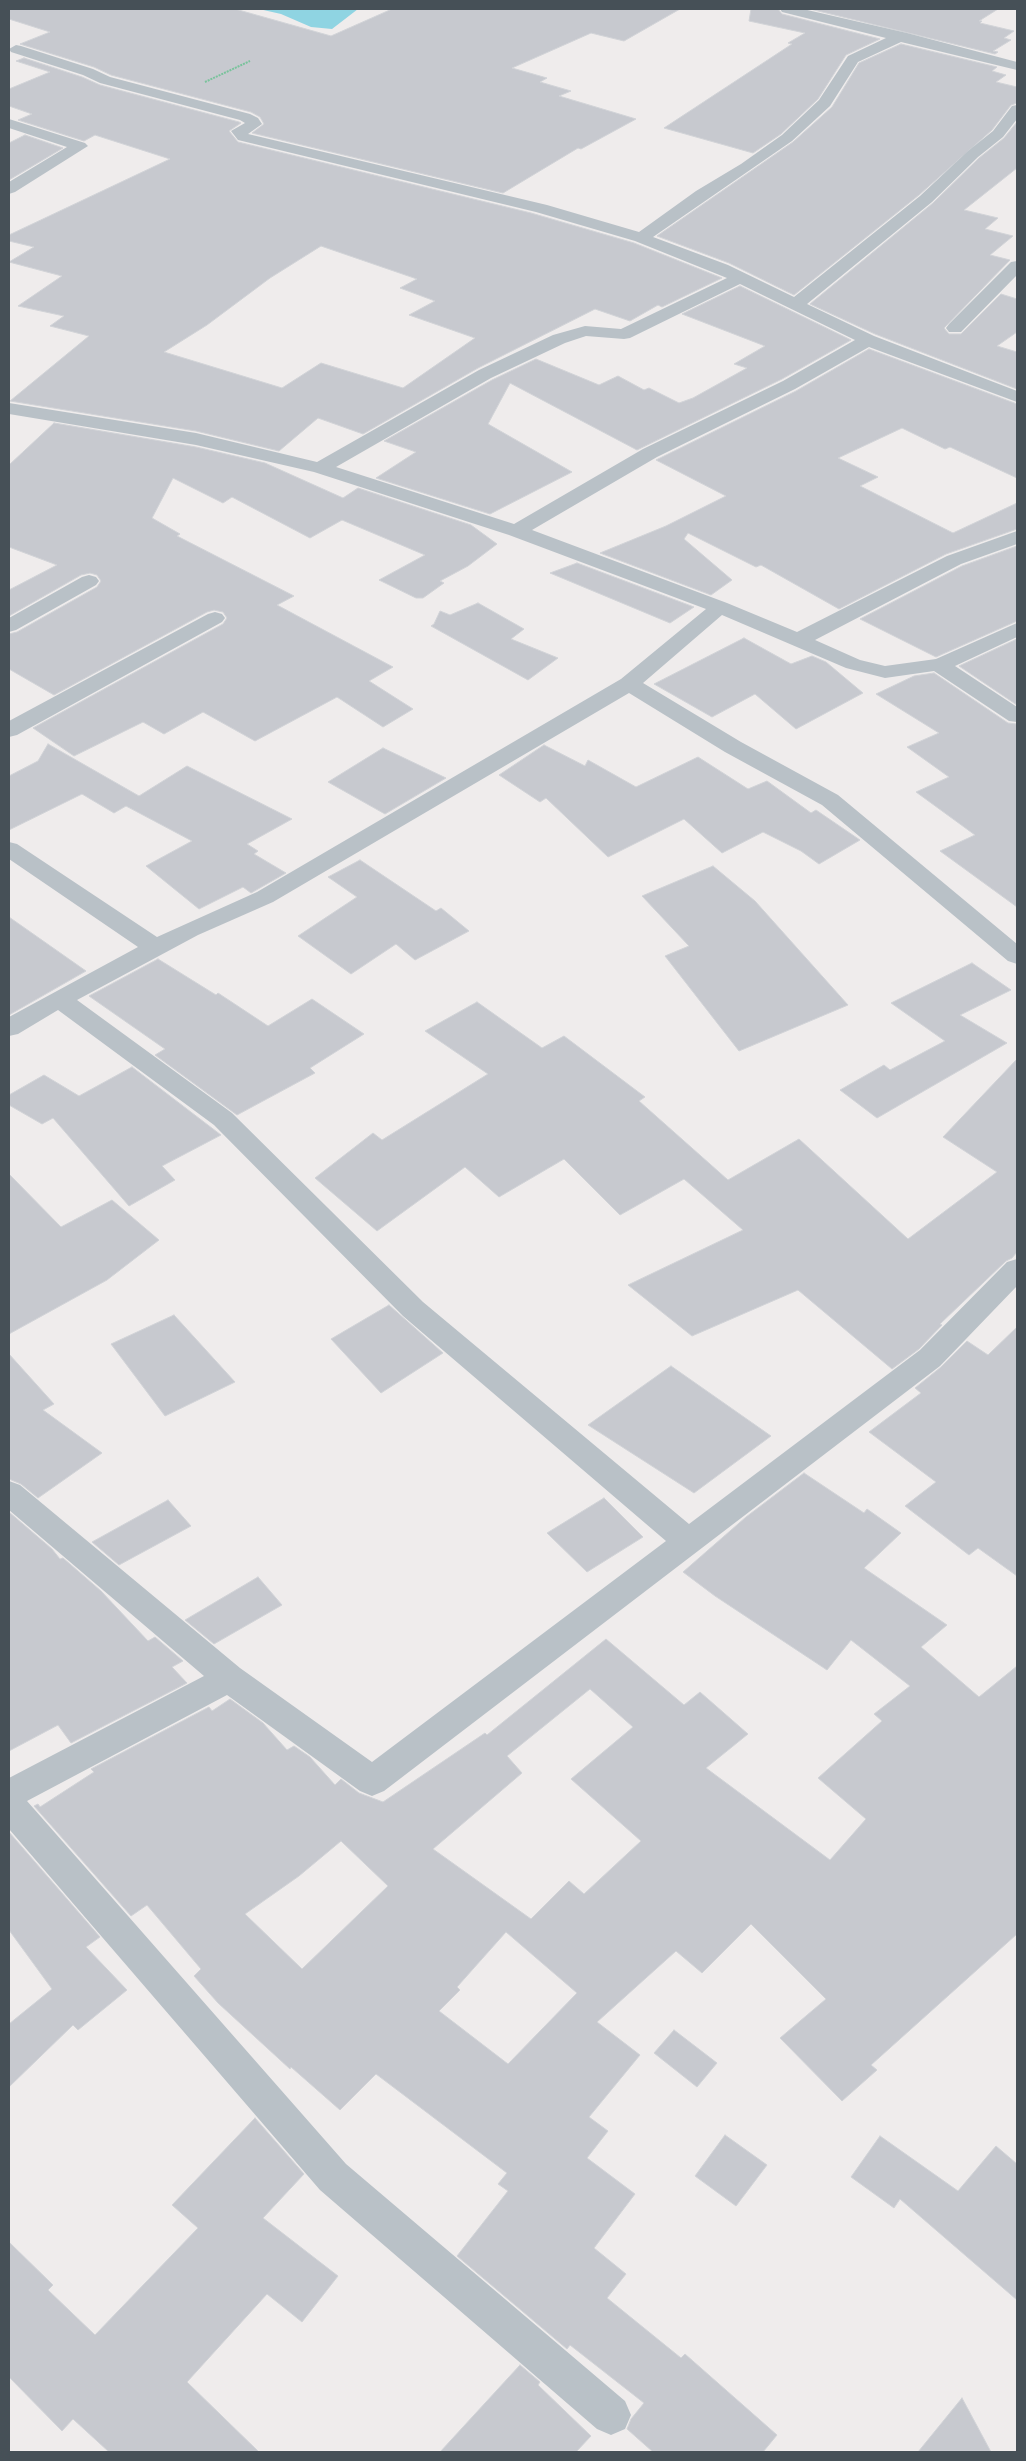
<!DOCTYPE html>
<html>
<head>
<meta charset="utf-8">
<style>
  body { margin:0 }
  #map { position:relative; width:1026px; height:2461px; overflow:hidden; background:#efecec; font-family:Barlow,sans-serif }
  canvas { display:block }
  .frame { position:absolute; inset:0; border:10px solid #465057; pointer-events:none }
</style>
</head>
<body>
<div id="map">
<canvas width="1026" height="2461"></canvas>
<div class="frame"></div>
</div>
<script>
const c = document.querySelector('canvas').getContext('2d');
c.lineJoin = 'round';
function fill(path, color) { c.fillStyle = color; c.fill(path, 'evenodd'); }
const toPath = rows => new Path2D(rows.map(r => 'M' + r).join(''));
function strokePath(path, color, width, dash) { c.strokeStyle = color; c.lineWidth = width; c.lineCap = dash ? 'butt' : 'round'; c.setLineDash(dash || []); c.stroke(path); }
const water = toPath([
  [259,9,358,9,332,29,311,27,281,14]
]);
const building = toPath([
  [9,9,235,9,331,36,392,9,680,9,624,41,591,33,512,68,547,78,540,82,571,91,559,96,636,119,581,149,578,148,503,193,252,133,264,124,260,117,251,112,111,75,94,67,20,44,50,32,9,19,9,9],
  [751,9,778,9,782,14,880,39,846,55,818,99,781,134,753,153,664,128,792,44,788,43,805,33,749,21,751,9],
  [810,9,998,9,979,21,982,21,980,23,1014,31,1004,38,1011,40,993,51,998,52,995,54,810,9],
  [901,44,997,67,992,71,1006,75,996,82,1017,87,1017,103,1011,105,992,130,919,195,794,295,729,263,657,236,793,142,832,107,859,63,901,44],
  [24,58,82,77,100,85,239,122,241,123,229,131,238,142,531,213,634,243,722,278,662,307,658,305,630,321,595,309,478,368,363,434,318,418,279,451,196,431,10,401,89,336,50,326,64,316,18,306,62,276,9,262,34,247,9,241,9,235,170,159,95,135,84,141,18,120,32,114,9,106,9,89,50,72,16,61,24,58],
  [321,246,417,279,400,288,435,301,409,315,475,338,403,388,321,363,282,388,164,352,207,325,270,278,321,246],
  [1017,122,1017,168,964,210,998,218,985,229,1013,236,990,255,1010,260,944,328,949,334,961,334,1001,294,1017,299,1017,332,997,346,1017,352,1017,389,875,334,810,304,933,203,979,158,1004,138,1017,122],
  [25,135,63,148,9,180,9,143,25,135],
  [740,286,851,340,782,379,637,450,510,383,488,424,572,472,490,514,376,478,416,452,384,441,492,380,536,359,599,385,618,376,644,390,649,388,679,403,693,398,747,368,734,364,765,346,682,314,740,286],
  [869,349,1017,404,1017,478,950,447,945,449,902,428,838,458,878,477,860,486,953,533,1017,503,1017,529,946,554,839,609,761,565,756,567,688,533,684,539,732,580,711,595,600,553,666,526,726,496,656,460,796,391,869,349],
  [54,423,196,447,265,463,343,498,358,488,471,525,497,544,468,566,440,581,444,583,423,598,416,598,379,580,425,555,342,520,310,538,232,497,223,503,173,478,152,518,180,534,177,536,294,596,277,605,393,667,369,681,413,709,383,727,337,697,255,741,203,712,164,734,143,722,74,756,33,728,223,624,227,618,223,612,214,610,207,612,54,695,9,669,9,634,17,632,97,587,101,581,97,575,90,573,81,575,9,616,9,590,57,565,9,547,9,465,54,423],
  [1017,546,1017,621,936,657,860,619,962,566,1017,546],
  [577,563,694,607,670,623,550,573,577,563],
  [478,603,524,629,511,639,558,658,528,680,431,626,434,624,440,611,450,615,478,603],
  [744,638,791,664,812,656,826,662,863,693,796,729,755,694,712,717,654,684,744,638],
  [1017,639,1017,705,959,666,1017,639],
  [934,673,1008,723,1017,724,1017,907,940,851,975,835,916,792,949,777,907,747,939,733,876,694,914,676,934,673],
  [48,744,139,796,187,766,292,819,247,844,258,851,254,854,286,873,251,893,243,887,199,909,146,866,192,841,126,806,114,813,82,794,9,830,9,776,38,761,48,744],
  [544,745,585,766,588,760,636,787,698,757,748,789,767,781,811,813,816,810,860,840,819,864,801,851,763,832,722,853,684,819,608,857,546,798,540,802,499,775,544,745],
  [383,748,446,778,385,814,328,782,383,748],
  [360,860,436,911,441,908,469,931,415,960,396,944,351,974,298,936,357,897,328,877,360,860],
  [713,866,755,901,848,1005,739,1051,665,956,689,946,642,896,713,866],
  [9,917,86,971,9,1015,9,917],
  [158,959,216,995,218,993,268,1026,312,999,364,1034,310,1068,315,1073,237,1115,155,1055,165,1049,89,996,158,959],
  [972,963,1011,990,960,1015,1007,1043,877,1118,840,1090,884,1065,890,1070,945,1041,891,1003,972,963],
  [477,1002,542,1048,564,1036,645,1097,639,1101,728,1180,799,1139,908,1239,997,1172,943,1137,1017,1059,1017,1252,1012,1258,1006,1261,940,1324,942,1325,919,1349,892,1369,798,1290,692,1336,628,1285,743,1230,684,1179,620,1215,564,1159,499,1197,465,1167,377,1231,315,1178,373,1133,382,1140,488,1074,425,1031,477,1002],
  [132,1067,221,1135,162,1166,175,1180,129,1206,53,1118,42,1124,9,1105,9,1095,44,1075,79,1096,132,1067],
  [9,1174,61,1227,112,1200,159,1240,107,1280,9,1334,9,1174],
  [389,1305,443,1353,381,1393,331,1339,389,1305],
  [174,1315,235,1382,165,1416,111,1344,174,1315],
  [1017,1327,1017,1576,978,1548,969,1555,905,1506,936,1482,869,1432,921,1393,915,1388,941,1367,967,1341,988,1355,1017,1327],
  [9,1354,54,1404,43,1410,102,1453,38,1498,21,1484,9,1479,9,1354],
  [671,1366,771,1436,694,1493,588,1425,671,1366],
  [804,1473,864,1513,867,1509,901,1533,864,1568,947,1625,921,1647,979,1697,1017,1666,1017,1934,871,2065,877,2070,842,2101,780,2038,826,1999,751,1924,702,1973,676,1951,597,2022,640,2055,589,2117,608,2131,587,2158,635,2194,594,2248,626,2274,607,2298,681,2358,685,2354,777,2435,763,2452,653,2452,627,2429,631,2419,644,2403,570,2345,567,2349,457,2256,508,2191,498,2184,507,2173,376,2074,340,2110,291,2067,290,2069,218,2003,194,1976,201,1969,147,1905,131,1916,34,1806,38,1804,40,1807,94,1772,91,1769,209,1707,212,1711,230,1699,263,1723,287,1750,294,1746,310,1757,335,1785,341,1779,359,1793,383,1802,485,1733,487,1735,606,1639,684,1705,700,1692,748,1734,706,1768,830,1860,866,1819,818,1778,882,1721,874,1714,910,1686,851,1640,827,1670,715,1596,683,1572,746,1517,804,1473],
  [590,1689,633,1727,571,1779,641,1841,584,1894,569,1881,531,1919,433,1849,522,1773,507,1756,590,1689],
  [341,1841,388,1886,302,1969,245,1914,299,1876,341,1841],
  [506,1932,577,1993,508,2064,439,2011,460,1990,457,1987,506,1932],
  [604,1498,643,1537,587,1572,547,1533,604,1498],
  [168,1500,191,1526,119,1565,92,1542,168,1500],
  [9,1512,52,1549,60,1559,63,1558,101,1591,148,1641,155,1637,183,1661,172,1667,187,1683,71,1743,58,1725,9,1751,9,1512],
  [258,1577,282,1605,214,1644,185,1620,258,1577],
  [9,1832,100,1937,86,1947,127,1990,78,2030,73,2025,9,2087,9,2024,52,1989,9,1930,9,1832],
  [674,2030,717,2063,697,2087,654,2053,674,2030],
  [255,2118,304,2174,263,2218,338,2276,302,2322,267,2294,187,2382,259,2452,109,2452,73,2419,62,2431,9,2377,9,2242,53,2285,48,2290,95,2335,198,2228,172,2205,255,2118],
  [725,2135,767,2165,736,2206,695,2176,725,2135],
  [880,2136,958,2191,996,2146,1017,2164,1017,2300,900,2199,894,2208,851,2177,880,2136],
  [520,2365,540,2382,538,2385,591,2436,576,2452,440,2452,520,2365],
  [962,2398,991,2452,918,2452,962,2398]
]);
const path = toPath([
  [205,82,250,61]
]);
const minor = toPath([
  [780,9,803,9,907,33,1017,62,1017,70,901,42,858,62,830,106,792,141,653,237,728,265,794,297,920,196,968,151,993,131,1012,106,1017,105,1017,119,1003,137,978,157,932,202,807,304,874,336,1017,391,1017,402,869,347,795,389,657,457,532,530,727,603,797,632,947,556,1017,531,1017,544,961,564,815,640,860,660,885,666,936,659,1017,623,1017,637,955,666,1017,707,1017,722,1009,721,934,671,885,678,846,668,722,615,643,683,741,742,838,795,1017,944,1017,964,1008,961,822,805,725,752,629,693,273,902,198,935,77,1000,232,1113,423,1302,689,1524,920,1350,1007,1262,1017,1259,1017,1286,940,1366,384,1791,372,1796,360,1791,227,1695,27,1801,346,2164,625,2401,631,2415,625,2429,611,2435,597,2429,320,2190,9,1829,9,1778,204,1676,9,1510,9,1481,20,1485,240,1668,372,1762,666,1541,403,1316,214,1125,58,1010,18,1034,9,1036,9,1017,138,947,9,859,9,842,17,844,157,937,257,892,621,679,706,609,509,535,314,472,196,445,9,414,9,403,196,433,317,462,479,370,553,335,585,326,621,329,727,278,635,241,536,212,238,140,231,131,245,123,240,120,100,83,83,75,11,52,9,49,16,45,21,46,93,69,110,77,250,114,258,118,262,124,248,134,547,205,639,232,696,191,741,164,782,135,819,100,848,56,886,38,782,12,780,9],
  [740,284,855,340,783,381,643,449,514,524,336,467,491,378,565,343,586,336,624,339,630,338,740,284],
  [9,119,85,143,88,146,15,192,9,194,9,182,67,147,9,128,9,119],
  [1017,261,1017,275,961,332,949,332,946,328,949,324,1011,262,1017,261],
  [89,575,96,577,99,581,96,585,16,630,9,632,9,618,82,577,89,575],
  [215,612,222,614,225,618,222,622,17,735,9,737,9,721,208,614,215,612]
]);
fill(water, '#8fd4e2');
fill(building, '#c7c9cf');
strokePath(building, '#d1d3d7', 1);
strokePath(path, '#79c39c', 2, [2, 1]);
fill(minor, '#b9c1c7');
</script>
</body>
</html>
